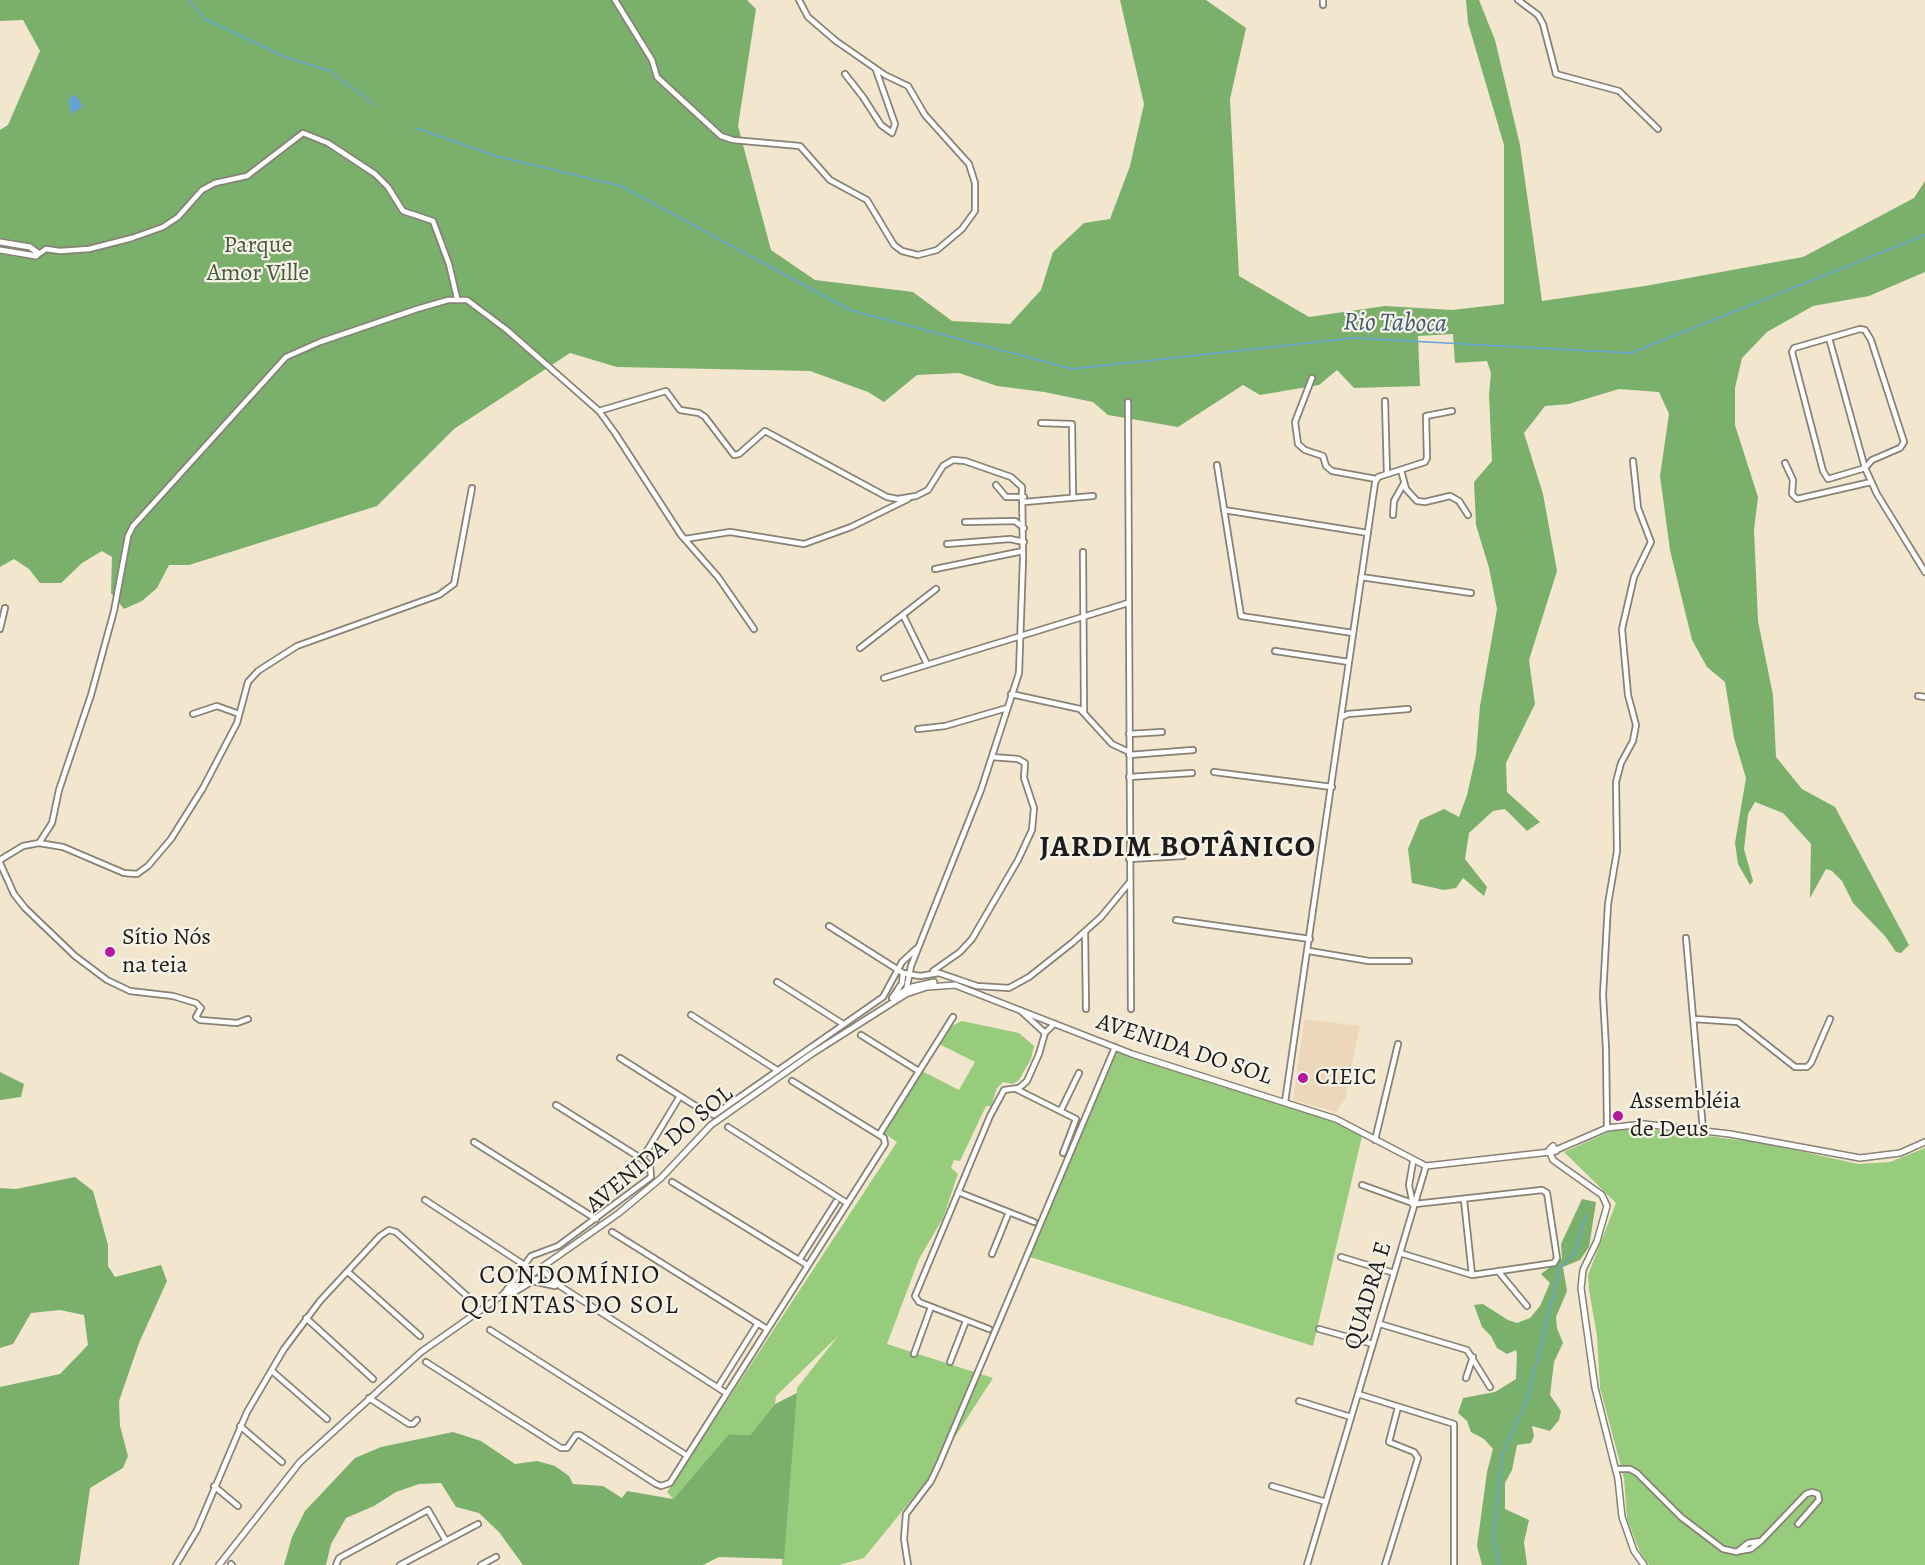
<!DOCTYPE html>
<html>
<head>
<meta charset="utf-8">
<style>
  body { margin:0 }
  canvas { display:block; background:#f3e6ce }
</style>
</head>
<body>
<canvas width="1925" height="1565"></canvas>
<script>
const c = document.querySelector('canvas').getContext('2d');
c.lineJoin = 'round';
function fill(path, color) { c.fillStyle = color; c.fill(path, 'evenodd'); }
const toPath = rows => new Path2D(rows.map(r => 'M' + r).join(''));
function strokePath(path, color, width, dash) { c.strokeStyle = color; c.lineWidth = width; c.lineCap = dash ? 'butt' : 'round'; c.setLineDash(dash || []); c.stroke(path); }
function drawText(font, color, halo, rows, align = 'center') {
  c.font = font + ' Alegreya,serif'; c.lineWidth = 4.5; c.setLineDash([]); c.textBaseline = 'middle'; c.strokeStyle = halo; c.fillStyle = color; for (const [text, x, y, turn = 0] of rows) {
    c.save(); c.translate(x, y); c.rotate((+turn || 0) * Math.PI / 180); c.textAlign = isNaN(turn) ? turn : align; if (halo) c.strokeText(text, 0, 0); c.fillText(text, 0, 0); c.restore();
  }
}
const built = toPath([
  [1304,1019,1360,1026,1345,1099,1336,1112,1293,1100]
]);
const green = toPath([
  [962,1021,1019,1033,1034,1046,1031,1059,1019,1080,1013,1084,1003,1082,997,1088,991,1106,986,1106,960,1161,954,1160,951,1168,958,1174,943,1218,919,1259,887,1344,993,1378,925,1483,864,1558,839,1565,782,1565,797,1388,838,1336,776,1396,775,1404,750,1435,729,1434,673,1499,667,1492,897,1142,884,1133,922,1071,959,1090,975,1062,939,1044,951,1026],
  [1119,1047,1363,1132,1313,1346,1030,1257],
  [1642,1128,1763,1143,1858,1164,1890,1162,1925,1148,1925,1565,1649,1565,1640,1552,1627,1519,1624,1478,1600,1388,1597,1336,1589,1290,1588,1275,1616,1203,1564,1152,1611,1131]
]);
const forest = toPath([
  [0,0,747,0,756,9,738,126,771,250,815,280,913,292,952,321,1010,324,1041,290,1053,252,1084,223,1110,219,1130,166,1144,104,1120,0,1206,0,1246,28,1230,99,1239,276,1309,317,1385,306,1452,310,1504,304,1504,145,1468,23,1466,0,1479,0,1495,40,1520,145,1542,301,1645,286,1803,257,1914,198,1925,181,1925,272,1869,296,1813,306,1767,332,1742,358,1735,388,1735,425,1758,497,1754,530,1758,621,1773,695,1776,757,1802,789,1835,807,1909,945,1901,953,1896,952,1885,936,1853,903,1842,881,1832,871,1826,869,1810,898,1811,844,1783,813,1755,802,1748,814,1744,849,1753,881,1750,885,1738,864,1735,843,1746,778,1734,738,1725,682,1707,667,1692,640,1670,550,1660,476,1669,414,1659,392,1619,389,1569,404,1545,406,1524,433,1543,494,1557,571,1529,660,1535,704,1506,763,1507,792,1540,822,1527,831,1505,809,1493,811,1469,833,1465,859,1487,887,1484,896,1463,878,1456,888,1444,890,1412,883,1408,849,1420,820,1444,809,1459,817,1467,795,1476,755,1480,706,1497,609,1489,568,1476,525,1474,482,1492,461,1489,394,1491,373,1487,361,1455,363,1453,334,1418,336,1420,386,1354,388,1337,370,1319,385,1260,395,1243,385,1178,427,1108,415,1093,402,1044,392,997,386,959,373,917,375,884,402,868,392,810,371,617,367,570,353,454,429,377,506,189,565,169,565,157,588,142,601,124,609,111,593,112,557,102,551,82,563,61,583,40,583,29,569,14,559,0,567,0,130,8,125,40,51,23,20,0,21],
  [0,1072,24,1084,21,1097,0,1100],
  [75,1177,93,1191,108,1245,108,1266,115,1277,161,1265,167,1281,139,1343,119,1401,120,1426,128,1456,123,1468,90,1488,79,1565,0,1565,0,1387,60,1374,88,1345,84,1315,60,1310,31,1313,13,1344,0,1348,0,1188,16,1189],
  [1582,1199,1596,1202,1589,1247,1580,1260,1563,1267,1567,1291,1556,1317,1557,1328,1563,1343,1554,1362,1550,1395,1561,1411,1559,1420,1550,1431,1532,1426,1534,1436,1531,1443,1517,1445,1512,1470,1505,1483,1505,1509,1529,1520,1524,1542,1527,1565,1482,1565,1477,1546,1487,1472,1493,1449,1484,1439,1471,1432,1467,1421,1458,1413,1463,1398,1495,1392,1516,1379,1517,1354,1516,1350,1507,1354,1497,1348,1491,1336,1482,1327,1474,1305,1483,1304,1508,1320,1517,1323,1530,1318,1540,1306,1550,1283,1541,1274,1562,1258,1561,1244],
  [797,1393,784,1559,719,1557,703,1565,523,1565,499,1532,479,1513,456,1507,441,1483,419,1484,396,1492,374,1506,346,1518,331,1544,326,1565,284,1565,292,1537,305,1511,355,1458,381,1447,453,1432,481,1441,515,1464,537,1461,555,1466,569,1476,573,1484,603,1486,622,1498,627,1491,673,1499,729,1434,750,1435,775,1404]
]);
const water = toPath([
  [74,94,83,106,71,114,69,100]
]);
const stream = toPath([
  [188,0,205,19,285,57,330,71,375,105],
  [416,128,496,156,621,186,850,310,1072,369,1353,338,1631,353,1925,235],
  [1499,1565,1493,1536,1503,1453,1528,1397,1560,1267,1574,1254,1586,1215]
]);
const minor = toPath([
  [615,0,652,60,657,77,721,136,733,140,800,146,830,180,867,200,894,245,902,251,918,255,937,250,962,229,975,211,975,183,969,164,925,115,908,86,885,75,836,41,808,17,799,0],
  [1518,0,1538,15,1543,24,1556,74,1619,91,1658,129],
  [1323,5,1323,0],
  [845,74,863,97,881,125,892,133,895,124,876,70],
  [36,256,46,249,60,251,89,249,132,238,163,227,178,217,202,190,215,183,247,176,303,133,328,143,375,174,388,187,403,211,433,221,449,264,457,298],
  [1860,329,1865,330,1871,340,1904,442,1900,448,1872,460,1865,468,1828,479,1823,471,1792,352,1794,348,1860,329],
  [1829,338,1865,468,1877,494,1925,572],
  [1312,378,1295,422,1298,444,1305,450,1323,456,1326,466,1332,471,1376,479],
  [1385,401,1387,474],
  [1128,402,1131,1009],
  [599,411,666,391,680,410,699,413,705,417,734,455,739,454,765,431,887,497,898,499,916,496,928,490,943,466,953,460,965,461,1011,477,1022,487,1023,559,1019,673,981,790,911,966,906,991],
  [1041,423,1072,424,1073,497],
  [1785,463,1793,480,1792,494,1797,499,1871,482],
  [1217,465,1241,616,1353,633],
  [1401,470,1406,489,1417,501,1425,502,1450,496,1459,501,1468,515],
  [996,485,1006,497,1024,497],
  [1024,502,1093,496],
  [1224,510,1368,533],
  [1393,515,1394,501,1404,483],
  [965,522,1015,521,1024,528],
  [685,539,730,532,804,544,851,527,908,499],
  [947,544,1010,539,1024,542],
  [1083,552,1084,711],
  [935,569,1023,551],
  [1361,577,1471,593],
  [903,615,927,664],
  [0,629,5,608],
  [860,648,936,589],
  [1275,651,1349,662],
  [884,678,1128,603],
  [1011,694,1080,709,1112,744,1129,752],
  [1918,696,1925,697],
  [193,714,217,706,239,714],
  [1342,717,1348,714,1408,709],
  [918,729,945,726,1007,708],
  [1129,734,1162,732],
  [1129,755,1193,750],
  [1214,772,1332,787],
  [1129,777,1192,773],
  [39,843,52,823,59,790,91,695,114,611,128,536,133,526,286,357,320,342,417,309,448,300,467,300,507,330,599,411,615,433,681,535,718,577,754,629],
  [1129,859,1183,856],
  [0,860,23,846,39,843,63,847,124,873,137,874,148,866,171,839,203,788,237,723,248,682,258,671,297,646,439,595,454,584,472,488],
  [0,863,14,894,25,908,75,956,107,980,130,991,173,996,196,1003,201,1008,196,1017,200,1020,237,1023,248,1019],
  [1176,920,1310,939],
  [829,926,903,973,920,976,939,973,977,986,1009,988,1029,977,1072,943,1101,917,1129,883],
  [1085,932,1086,1009],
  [1686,938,1703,1130],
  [1309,951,1369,961,1409,961],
  [933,971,960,952,972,939,1018,860,1032,830,1034,808,1024,778,1025,763,1018,759,992,757],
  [777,982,843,1024],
  [892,998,902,983,903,973],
  [1021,1011,1045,1033],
  [691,1015,777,1070],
  [1694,1019,1738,1022,1795,1067,1807,1067,1811,1063,1830,1019],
  [861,1035,917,1070],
  [620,1058,702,1110,714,1115,883,997,902,962,916,949],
  [1016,1089,1076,1119,1063,1153],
  [1285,1102,1375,483,1378,477,1425,462,1427,458,1426,416,1452,411],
  [556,1105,642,1159],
  [1061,1110,1079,1073],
  [728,1127,847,1203],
  [1607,1128,1606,1049,1603,995,1608,904,1617,851,1616,782,1621,763,1633,741,1636,725,1628,695,1622,629,1634,577,1651,542,1638,508,1633,461],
  [879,1135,953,1017],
  [1375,1140,1398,1044],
  [474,1142,596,1219],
  [672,1182,807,1265],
  [1362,1185,1415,1204,1542,1190,1547,1193,1557,1258,1554,1263,1472,1275,1400,1253],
  [958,1192,1034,1222],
  [425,1200,535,1272],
  [1464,1200,1472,1275],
  [1413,1205,1409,1185,1413,1162],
  [612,1232,767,1329],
  [992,1254,1009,1212],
  [801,1257,836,1202],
  [1341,1257,1394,1273],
  [540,1268,560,1286,726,1393],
  [1498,1271,1527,1306],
  [348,1272,420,1336],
  [532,1281,555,1286],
  [505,1292,531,1256,558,1246,651,1177,650,1165,642,1159,680,1096],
  [505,1292,513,1293,536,1279,554,1284],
  [306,1318,373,1379],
  [1380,1324,1467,1350,1490,1387],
  [989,1329,919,1302,915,1296,990,1116,1004,1090,1019,1088,1027,1081,1039,1054,1045,1033,1054,1024],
  [1319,1329,1373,1344],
  [490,1330,686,1455],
  [914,1354,931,1307],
  [426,1362,561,1448,567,1448,576,1435,580,1435,656,1484,661,1486,670,1483,885,1144,884,1138,792,1081],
  [950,1362,966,1321],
  [272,1371,327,1419],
  [1466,1378,1473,1357],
  [718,1387,758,1323],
  [1358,1394,1454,1424,1454,1565],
  [369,1398,409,1424,413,1424,417,1420],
  [1299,1401,1351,1417],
  [240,1426,282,1462],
  [1616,1469,1630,1469,1637,1473,1681,1517,1723,1549,1737,1552,1748,1543,1761,1541,1806,1494,1812,1492,1818,1494,1819,1500,1798,1524],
  [214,1486,238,1506],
  [1272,1486,1326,1502],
  [1740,1551,1751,1549,1761,1541],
  [231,1564,232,1565],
  [176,1565,197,1530,247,1412,284,1349,320,1301,380,1236,389,1230,396,1232,467,1296],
  [336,1565,339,1558,428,1510,446,1541],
  [400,1565,478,1524],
  [481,1565,496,1557],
  [908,1565,904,1539,906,1514,931,1481,939,1464,1115,1047],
  [1307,1565,1426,1166],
  [1385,1565,1418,1458,1414,1452,1389,1442,1398,1407]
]);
const tertiary = toPath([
  [0,242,30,247,38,253,36,256,0,250],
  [955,985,1132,1054,1336,1119,1426,1166,1550,1152],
  [893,997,912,987,934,982],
  [1556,1150,1607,1128,1644,1124,1730,1134,1860,1158,1900,1153,1925,1142],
  [1550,1152,1556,1151,1553,1146,1549,1150,1553,1160,1602,1195,1607,1206,1597,1241,1583,1270,1581,1288,1595,1388,1618,1479,1622,1517,1634,1551,1644,1565],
  [219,1565,300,1462,421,1352,619,1213,661,1178,711,1125,813,1053,906,994,927,987,956,985]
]);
const markers = [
  [110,952,6,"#b5179e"],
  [1303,1078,6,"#b5179e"],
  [1618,1116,6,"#b5179e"]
];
const parkNames = [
  ["Parque",258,246],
  ["Amor Ville",258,274]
];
const poiNames = [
  ["Sítio Nós",122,938],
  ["na teia",122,966],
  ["CIEIC",1315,1078],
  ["Assembléia",1630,1102],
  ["de Deus",1630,1130]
];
const streetNames = [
  ["AVENIDA DO SOL",1184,1050,18],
  ["AVENIDA DO SOL",660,1150,-40],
  ["QUADRA E",1369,1296,-73]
];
const waterNames = [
  ["Rio Taboca",1395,324,1]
];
const neighbourhoodNames = [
  ["CONDOMÍNIO",570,1277],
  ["QUINTAS DO SOL",570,1307]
];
const districtNames = [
  ["JARDIM BOTÂNICO",1178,849]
];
fill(built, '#edd7bb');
fill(green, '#98cc7d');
fill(forest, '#7ab06c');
fill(water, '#65a3d7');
strokePath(stream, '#65a3d7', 1.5);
strokePath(minor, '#888175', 8);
strokePath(tertiary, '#888175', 8);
strokePath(minor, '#fff', 4.5);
strokePath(tertiary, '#fff', 5);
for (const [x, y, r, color] of markers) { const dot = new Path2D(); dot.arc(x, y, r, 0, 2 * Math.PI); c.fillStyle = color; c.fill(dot); strokePath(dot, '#f7f3e8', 2); }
drawText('24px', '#475a3e', '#f7f3e8', parkNames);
drawText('24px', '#1c1c1c', '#f7f3e8', poiNames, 'left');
drawText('24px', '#1c1c1c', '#f7f3e8', streetNames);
drawText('italic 26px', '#3d5970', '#f7f3e8', waterNames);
c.letterSpacing = '1.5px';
drawText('26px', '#1c1c1c', '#f7f3e8', neighbourhoodNames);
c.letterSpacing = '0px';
c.letterSpacing = '1.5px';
drawText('bold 30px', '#1c1c1c', '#f7f3e8', districtNames);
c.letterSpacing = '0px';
</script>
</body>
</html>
